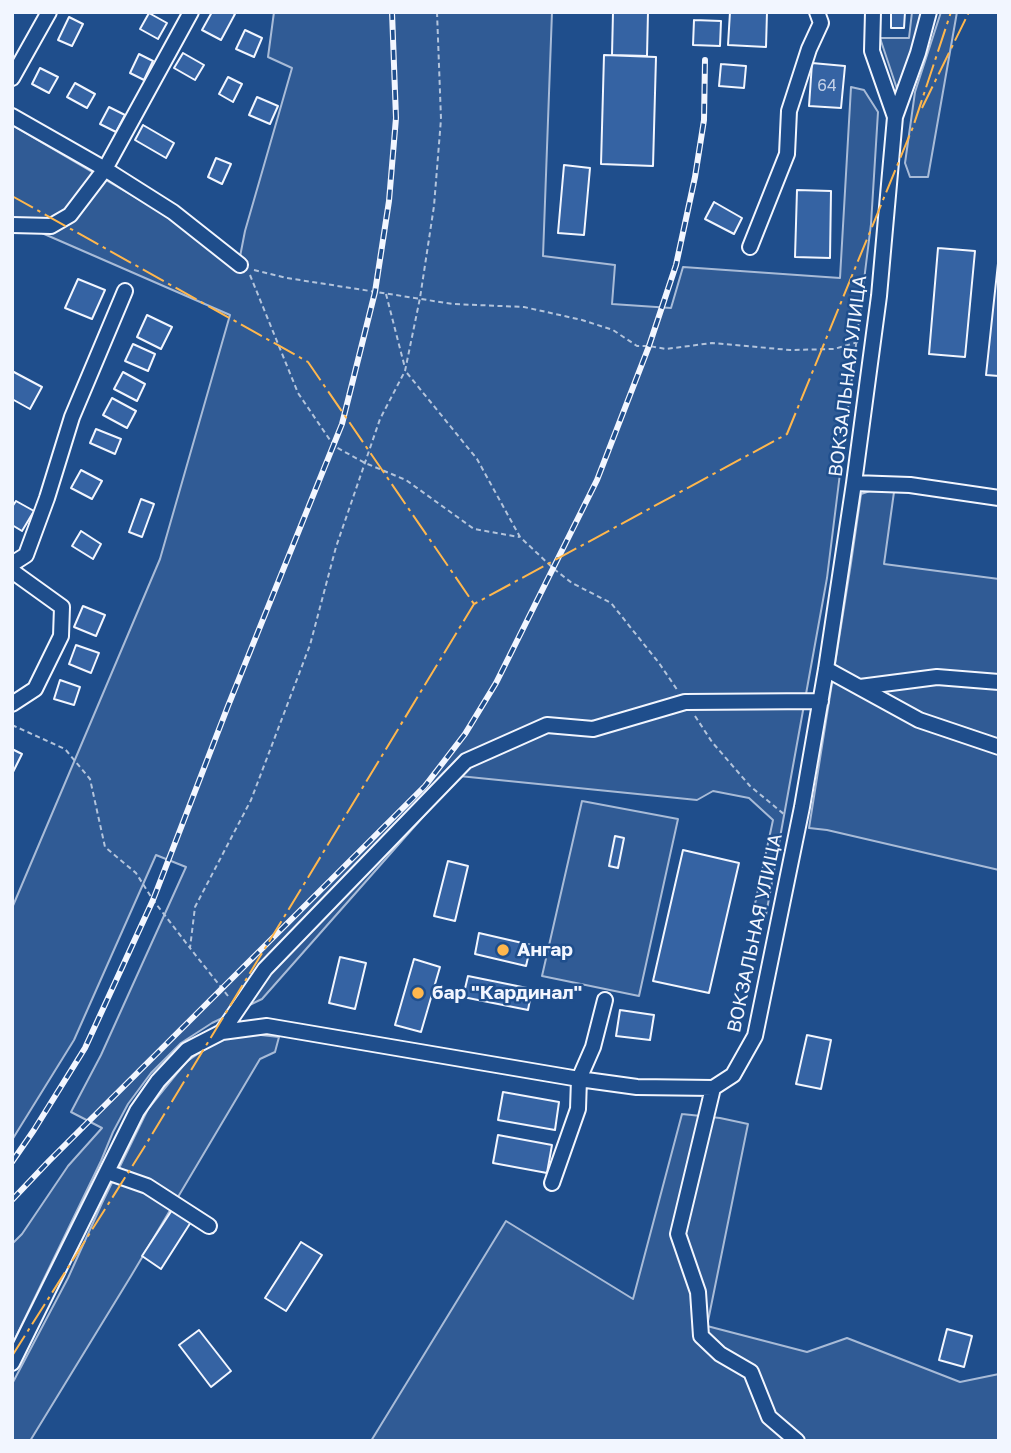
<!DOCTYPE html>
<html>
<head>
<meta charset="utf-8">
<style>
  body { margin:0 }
  #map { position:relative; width:1011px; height:1453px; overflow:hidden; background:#1f4e8c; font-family:"Golos Text",sans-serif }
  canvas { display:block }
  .frame { position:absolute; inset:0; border:14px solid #f2f6ff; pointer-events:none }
</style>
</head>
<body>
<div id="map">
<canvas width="1011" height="1453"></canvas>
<div class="frame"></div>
</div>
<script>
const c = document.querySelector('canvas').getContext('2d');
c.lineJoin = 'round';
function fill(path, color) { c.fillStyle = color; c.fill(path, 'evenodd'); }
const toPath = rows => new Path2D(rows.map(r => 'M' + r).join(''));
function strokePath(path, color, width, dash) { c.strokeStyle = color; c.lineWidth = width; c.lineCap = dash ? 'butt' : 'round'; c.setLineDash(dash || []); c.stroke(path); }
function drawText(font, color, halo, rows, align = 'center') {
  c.font = font + ' "Golos Text",sans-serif'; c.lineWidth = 5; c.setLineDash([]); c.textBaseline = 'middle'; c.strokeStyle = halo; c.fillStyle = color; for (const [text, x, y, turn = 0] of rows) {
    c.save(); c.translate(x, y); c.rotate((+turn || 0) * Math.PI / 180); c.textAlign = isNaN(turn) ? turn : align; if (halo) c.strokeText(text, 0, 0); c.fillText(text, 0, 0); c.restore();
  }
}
const built = toPath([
  [274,12,552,12,543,256,615,265,612,304,671,308,683,267,840,278,851,87,864,90,878,112,871,224,827,578,766,915,753,913,773,820,749,798,713,791,697,800,459,776,262,999,212,1023,181,1043,151,1073,128,1104,113,1132,101,1161,12,1345,12,1244,22,1234,68,1166,102,1128,71,1112,101,1055,186,867,156,855,74,1040,12,1140,12,908,160,559,230,315,12,220,12,125,169,217,237,272,245,231,292,68,268,57,274,12],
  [912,12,922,12,912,49,897,89,880,38,909,38,912,12],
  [941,12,957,12,928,177,910,177,905,163,915,92,941,12],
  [870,491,894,492,884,564,999,579,999,870,827,830,809,828,851,563,861,494,870,491],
  [582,801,678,819,639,996,542,976,582,801],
  [252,1034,279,1037,275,1052,260,1059,131,1276,30,1441,12,1441,12,1384,68,1278,102,1203,148,1109,186,1062,218,1040,252,1034],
  [682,1114,720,1118,748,1124,707,1326,807,1352,847,1338,960,1382,999,1374,999,1441,371,1441,506,1221,633,1299,682,1114]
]);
const building = toPath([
  [212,12,231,12,235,14,221,40,202,30,212,12],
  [613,12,648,12,647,56,612,55,613,12],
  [730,12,767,12,766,47,728,45,730,12],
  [891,12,905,12,904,28,891,28,891,12],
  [149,13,167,23,158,39,140,29,149,13],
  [69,17,83,24,72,46,58,40,69,17],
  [694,20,721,21,720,46,693,45,694,20],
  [245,30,262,38,254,57,236,49,245,30],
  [183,53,204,65,195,80,174,68,183,53],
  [139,54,153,61,144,80,130,73,139,54],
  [604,55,656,57,653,166,601,164,604,55],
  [812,63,845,66,841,108,809,106,812,63],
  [721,64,746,66,744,88,719,86,721,64],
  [40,68,58,77,49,93,32,84,40,68],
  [228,77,242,84,233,102,219,94,228,77],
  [75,83,95,94,87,108,67,97,75,83],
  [257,97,278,106,270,124,249,115,257,97],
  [109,107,125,115,116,132,100,124,109,107],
  [143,125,174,143,166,158,135,140,143,125],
  [216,158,231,164,222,184,208,177,216,158],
  [564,165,590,168,584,235,558,233,564,165],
  [797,190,831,191,830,258,795,257,797,190],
  [714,202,742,218,734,234,705,219,714,202],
  [938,248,975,251,965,357,929,354,938,248],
  [999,254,999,376,986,375,999,254],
  [78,279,105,290,92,319,65,308,78,279],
  [147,315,172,327,161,349,137,337,147,315],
  [133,344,155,354,148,371,125,361,133,344],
  [12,371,42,387,30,409,12,399,12,371],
  [123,372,145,384,137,401,114,389,123,372],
  [112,398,136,411,127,428,103,415,112,398],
  [96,429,121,439,115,454,90,443,96,429],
  [81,470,102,481,92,499,71,488,81,470],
  [141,499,154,504,142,537,129,532,141,499],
  [16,501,34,511,22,531,12,525,12,507,16,501],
  [81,531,101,544,93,559,72,546,81,531],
  [83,606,105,615,96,636,74,627,83,606],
  [76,645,99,653,91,673,69,664,76,645],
  [60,680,80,687,74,705,54,699,60,680],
  [12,749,22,754,13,772,12,771,12,749],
  [615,836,624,838,618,868,609,866,615,836],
  [683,850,739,863,709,993,653,981,683,850],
  [448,861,468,866,455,921,434,916,448,861],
  [479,933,531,945,526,966,475,954,479,933],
  [340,957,366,963,355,1009,329,1003,340,957],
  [414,959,440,967,421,1032,395,1025,414,959],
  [468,976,532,989,528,1010,463,997,468,976],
  [620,1010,654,1015,650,1040,616,1036,620,1010],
  [807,1035,831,1040,821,1089,796,1084,807,1035],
  [503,1092,559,1102,555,1130,498,1120,503,1092],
  [498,1135,552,1145,547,1173,493,1163,498,1135],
  [172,1210,191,1222,161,1269,142,1256,172,1210],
  [301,1242,322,1255,286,1311,265,1298,301,1242],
  [947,1329,972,1336,964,1367,939,1360,947,1329],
  [199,1330,231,1371,211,1387,179,1345,199,1330]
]);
const path = toPath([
  [254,270,287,278,453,304,524,307,582,320,613,330,637,346,649,346,666,349,712,343,790,350,834,349,858,342],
  [250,275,298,393,334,446,365,463,406,480,474,529,519,537],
  [386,294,405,368],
  [407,373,477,459,520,537,554,569,572,583,611,603,659,663,678,691],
  [695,716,712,742,750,786,785,815],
  [12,725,65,749,90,779,105,847,136,873,153,900,190,948],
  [228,996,190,948,195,907,251,800,310,645,336,547,380,419,405,371,420,298,434,206,441,119,437,12]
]);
const minor = toPath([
  [873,12,872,51,895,117],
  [12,78,49,12],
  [12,116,105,169,173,212,240,265],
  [12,225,51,226,70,215,105,169,191,12],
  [750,247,787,154,789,111,809,49,821,23,817,12],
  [854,483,910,485,999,498],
  [12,564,26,555,47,498,72,417,125,291],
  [12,571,62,607,61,636,35,689,12,704],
  [826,669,919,720,999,747],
  [860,687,937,677,999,682],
  [222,1032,265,969,466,761,547,725,593,729,685,702,821,701],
  [713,1088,678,1234,698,1292,701,1336,720,1354,751,1372,769,1417,797,1441],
  [107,1172,147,1186,209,1226],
  [552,1183,578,1109,579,1079,593,1047,605,1000],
  [12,1363,137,1111,158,1081,187,1050,222,1032,267,1026,579,1079,637,1087,713,1088,733,1075,755,1036,802,807,826,669,854,483,879,296,895,117,918,53,929,12]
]);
const rail = toPath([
  [12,1162,34,1130,85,1048,153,900,228,706,342,424,375,292,389,201,396,118,392,12],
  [12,1200,49,1161,425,786,465,734,496,683,597,480,649,346,676,265,695,177,704,120,705,60]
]);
const power = toPath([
  [922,108,969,12],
  [12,196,308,362,474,604],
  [12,1356,145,1146,474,604,787,434,913,127,951,12]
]);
const markers = [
  [503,950,7,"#ffb74d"],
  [418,993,7,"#ffb74d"]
];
const numberNames = [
  ["64",827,86]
];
const streetNames = [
  ["ВОКЗАЛЬНАЯ УЛИЦА",848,376,-83],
  ["ВОКЗАЛЬНАЯ УЛИЦА",755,933,-78]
];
const poiNames = [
  ["Ангар",517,950],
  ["бар \"Кардинал\"",432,993]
];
fill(built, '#305b95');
strokePath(built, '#a8bbd7', 2);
fill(building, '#3563a3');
strokePath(building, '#f2f6ff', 2);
strokePath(minor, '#f2f6ff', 18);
strokePath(path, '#b3c4dc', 2, [5, 3.5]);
strokePath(minor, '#1f4e8c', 14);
strokePath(rail, '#f2f6ff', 6);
strokePath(rail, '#1f4e8c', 3.5, [10]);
strokePath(power, '#ffb74d', 2, [24, 5, 3.5, 5]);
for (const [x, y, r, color] of markers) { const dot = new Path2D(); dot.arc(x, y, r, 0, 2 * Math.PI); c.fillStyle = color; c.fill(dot); strokePath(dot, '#1f4e8c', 2.5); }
drawText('16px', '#c3d1e8', null, numberNames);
drawText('19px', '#f2f6ff', '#1f4e8c', streetNames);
drawText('bold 19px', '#f2f6ff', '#1f4e8c', poiNames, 'left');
</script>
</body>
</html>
